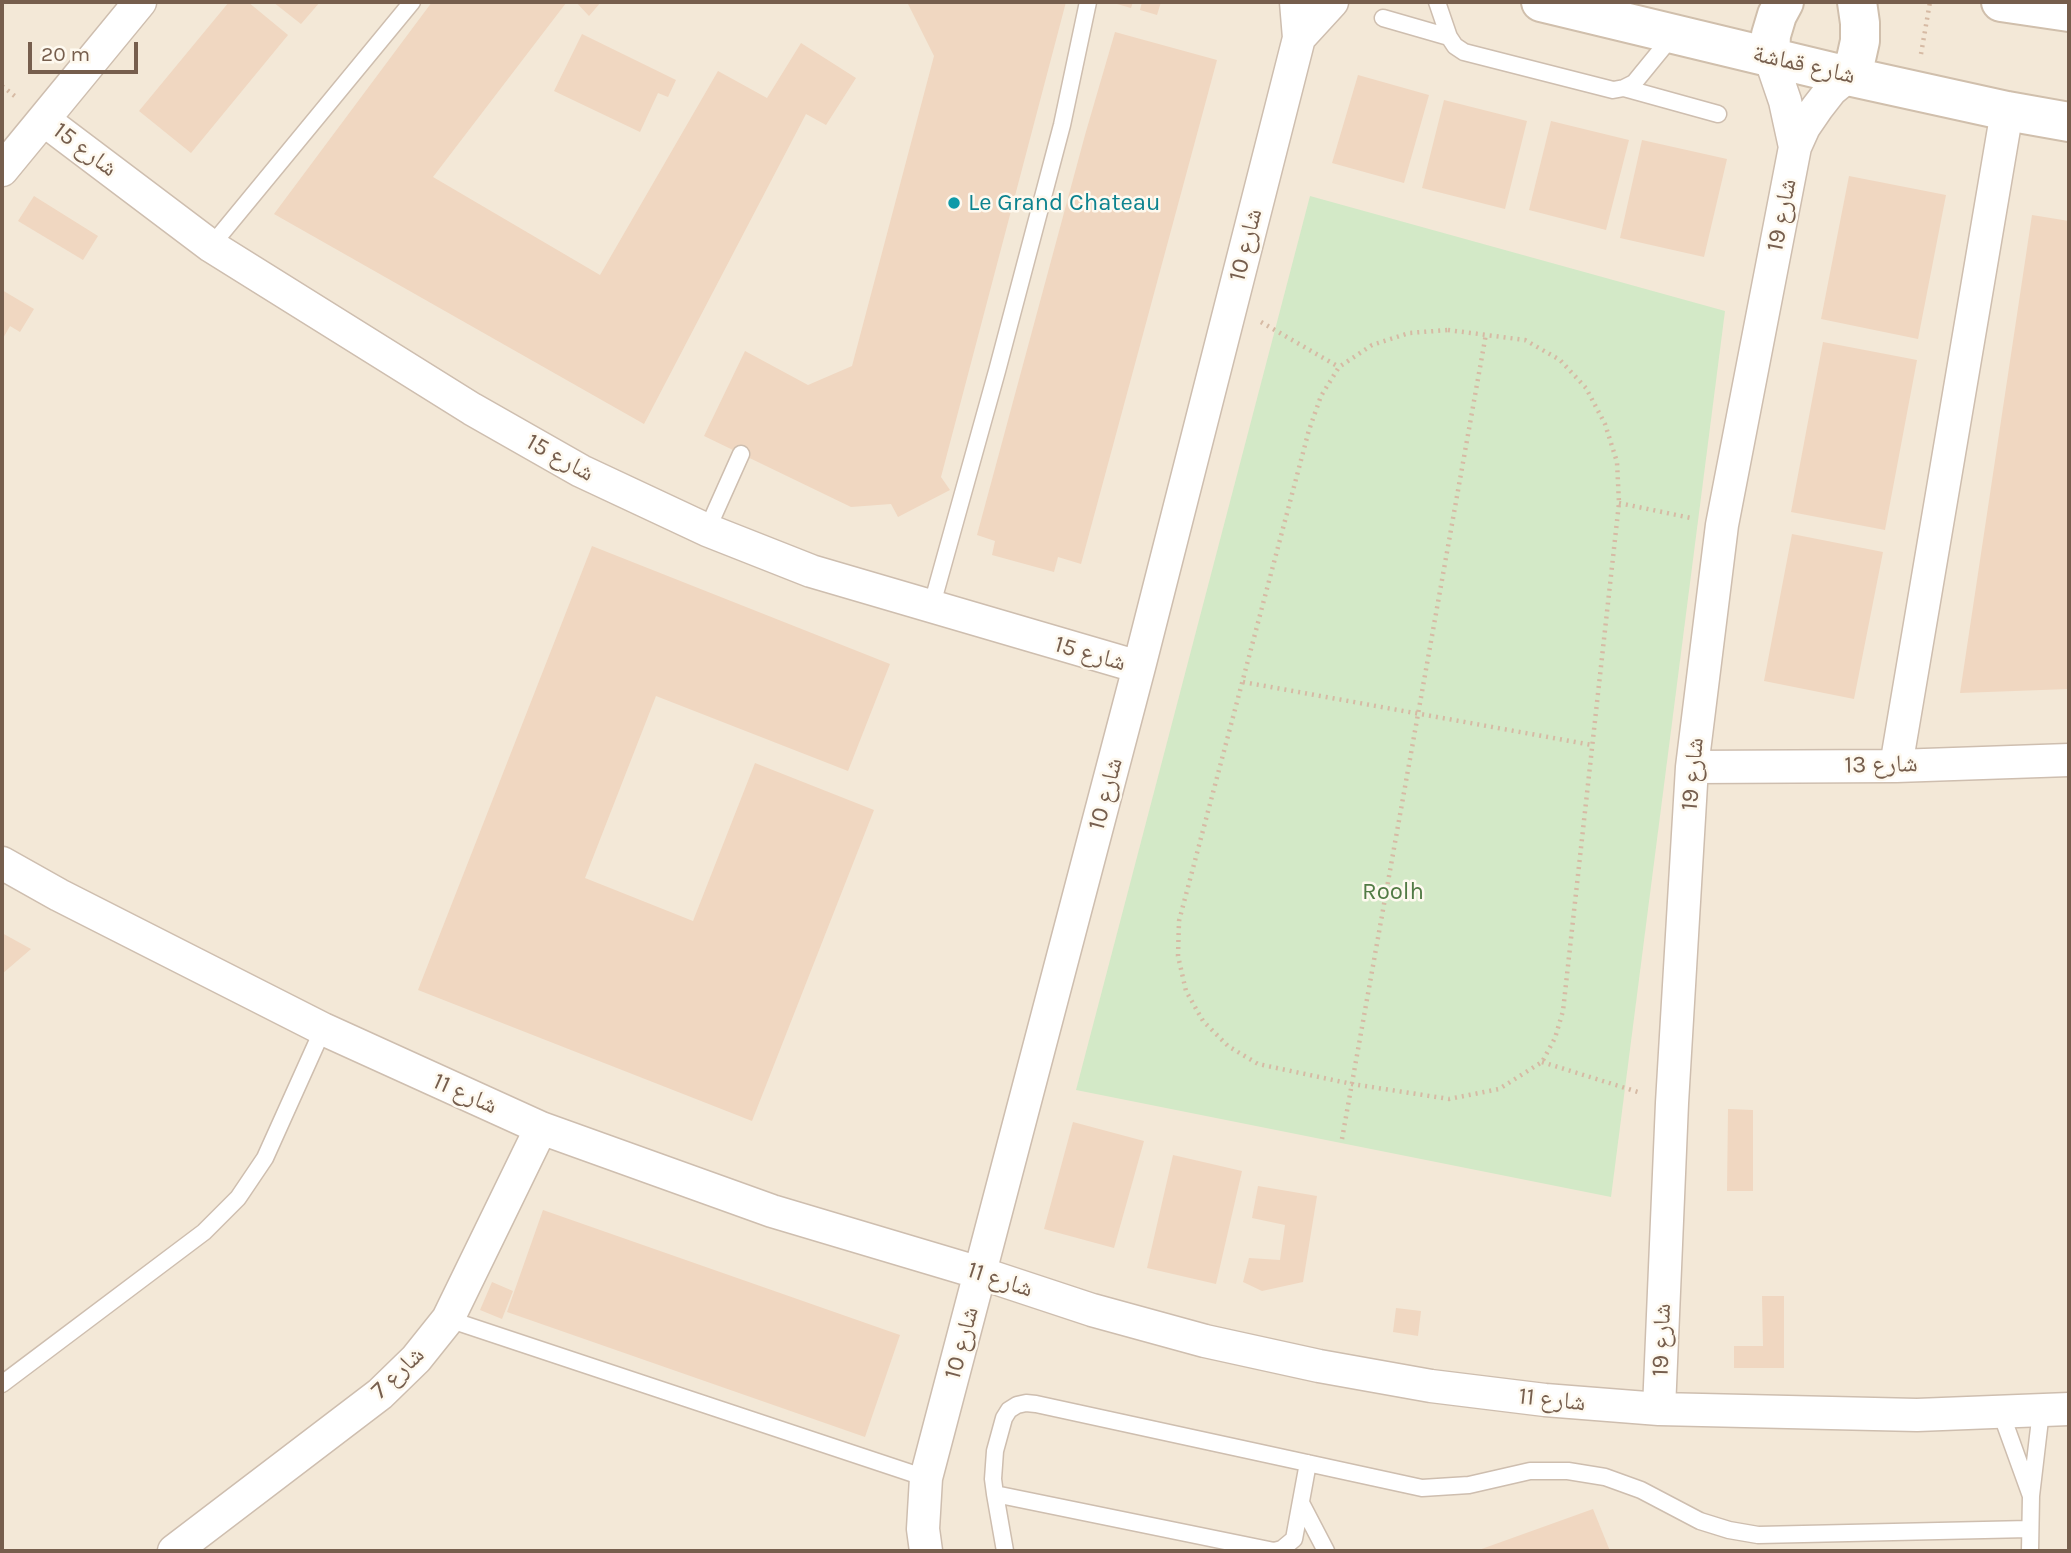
<!DOCTYPE html>
<html>
<head>
<meta charset="utf-8">
<style>
  body { margin:0 }
  #map { position:relative; width:2071px; height:1553px; overflow:hidden; background:#fcf6e9; font-family:Karla,sans-serif }
  canvas { display:block }
  .frame { position:absolute; inset:0; border:4px solid #765e4d; pointer-events:none }
  .scale { position:absolute; left:28px; top:42px; width:110px; height:32px; box-sizing:border-box; border:4px solid #765e4d; border-top:0; padding-left:9px; font-size:21px; line-height:24px; white-space:nowrap; color:#765e4d; -webkit-text-stroke:5px #fef9ef; paint-order:stroke }
</style>
</head>
<body>
<div id="map">
<canvas width="2071" height="1553"></canvas>
<div class="frame"></div>
<div class="scale">20 m</div>
</div>
<script>
const c = document.querySelector('canvas').getContext('2d');
c.lineJoin = 'round';
function fill(path, color) { c.fillStyle = color; c.fill(path, 'evenodd'); }
const toPath = rows => new Path2D(rows.map(r => 'M' + r).join(''));
function strokePath(path, color, width, dash) { c.strokeStyle = color; c.lineWidth = width; c.lineCap = dash ? 'butt' : 'round'; c.setLineDash(dash || []); c.stroke(path); }
function drawText(font, color, halo, rows, align = 'center') {
  c.font = font + ' Karla,"Noto Naskh Arabic",sans-serif'; c.lineWidth = 5; c.setLineDash([]); c.textBaseline = 'middle'; c.strokeStyle = halo; c.fillStyle = color; for (const [text, x, y, turn = 0] of rows) {
    c.save(); c.translate(x, y); c.rotate((+turn || 0) * Math.PI / 180); c.textAlign = isNaN(turn) ? turn : align; if (halo) c.strokeText(text, 0, 0); c.fillText(text, 0, 0); c.restore();
  }
}
const residential = toPath([
  [2,2,2069,2,2069,1551,2,1551]
]);
const green = toPath([
  [1310,196,1725,311,1611,1197,1076,1090]
]);
const building = toPath([
  [229,2,248,2,288,35,191,153,139,111],
  [273,2,320,2,301,24],
  [432,2,564,2,566,3,433,177,600,275,718,71,767,98,801,43,856,78,826,125,806,114,644,424,274,214],
  [576,2,601,2,589,16],
  [907,2,1066,2,941,477,950,490,898,517,891,504,851,507,704,436,745,351,808,385,852,366,934,56],
  [1110,2,1133,2,1131,8],
  [1142,2,1161,2,1157,15,1140,10],
  [1115,32,1217,60,1081,564,1058,557,1054,572,992,555,995,541,977,535,1085,135],
  [582,34,676,80,668,97,658,93,640,132,554,91],
  [1358,75,1429,95,1404,183,1332,163],
  [1444,100,1527,121,1505,209,1422,188],
  [1551,121,1629,140,1606,230,1529,210],
  [1642,140,1727,159,1704,257,1620,238],
  [1849,176,1946,195,1918,339,1821,319],
  [34,196,98,236,83,260,18,221],
  [2032,215,2069,221,2069,689,1960,693],
  [2,290,34,309,20,332,10,326,2,340],
  [1823,342,1917,360,1885,530,1791,512],
  [1792,534,1883,552,1854,699,1764,681],
  [592,546,890,664,848,771,656,696,585,878,693,921,755,763,874,810,752,1121,418,990],
  [2,933,31,949,2,974],
  [1728,1109,1753,1110,1753,1191,1727,1191],
  [1073,1122,1144,1141,1114,1248,1044,1229],
  [1173,1155,1242,1171,1216,1284,1147,1268],
  [1258,1186,1317,1196,1303,1282,1262,1291,1243,1282,1249,1258,1280,1260,1285,1225,1252,1218],
  [543,1210,900,1335,865,1437,507,1312],
  [492,1282,513,1291,502,1319,480,1310],
  [1762,1296,1784,1296,1784,1368,1734,1368,1734,1346,1763,1346],
  [1396,1308,1421,1311,1418,1336,1393,1332],
  [1593,1509,1610,1551,1476,1551]
]);
const path = toPath([
  [1921,54,1930,2],
  [2,86,16,97],
  [1261,322,1339,367],
  [1448,330,1525,340,1560,360,1586,388,1605,424,1617,462,1619,503,1563,1011,1555,1038,1542,1062,1499,1089,1449,1099,1352,1084,1258,1064,1228,1046,1203,1021,1186,991,1178,956,1179,921,1309,430,1321,396,1339,367,1372,345,1409,333,1448,330],
  [1619,503,1691,518],
  [1243,682,1592,745],
  [1542,1062,1638,1092],
  [1342,1139,1486,334]
]);
const lane = toPath([
  [1437,2,1449,37,1455,46,1464,52,1613,90,1624,88,1634,83,1674,34],
  [1383,18,1449,37],
  [1624,88,1718,114],
  [211,246,412,2],
  [707,530,741,454],
  [931,608,997,371,1062,125,1088,2],
  [448,1319,926,1478],
  [2,1384,204,1232,238,1198,265,1158,323,1029],
  [2001,1413,2031,1496],
  [1308,1463,1294,1539,1282,1549,1274,1551,995,1494,993,1479,995,1451,1004,1418,1009,1410,1017,1405,1026,1403,1036,1404,1422,1488,1469,1485,1530,1471,1568,1471,1605,1477,1641,1490,1700,1521,1729,1530,1758,1535,2029,1529],
  [995,1494,1005,1551],
  [1301,1503,1326,1551],
  [2030,1551,2031,1496,2041,1411]
]);
const street = toPath([
  [1299,38,1332,2],
  [1770,57,1785,101,1795,147],
  [44,120,211,246,472,409,581,471,707,530,811,571,1139,667],
  [2,170,140,2],
  [1896,766,2007,111],
  [1692,767,1896,766,2069,760],
  [2,863,59,895,323,1029,541,1128,772,1211,980,1273,1092,1310,1205,1341,1319,1366,1431,1386,1545,1400,1659,1409,1917,1415,2069,1409],
  [1659,1409,1672,1103,1692,767,1722,525,1795,147,1804,127,1817,108,1831,90,1848,76],
  [174,1551,380,1394,416,1359,448,1319,541,1128],
  [926,1551,923,1529,926,1478,1139,667,1299,38,1296,2]
]);
const secondary = toPath([
  [1541,2,1848,76,2007,111,2069,122],
  [2001,2,2069,12],
  [1770,57,1771,35,1777,15,1784,2],
  [1848,76,1856,59,1860,41,1860,23,1857,2]
]);
const markers = [
  [954,203,7,"#0f9aa8"]
];
const streetNames = [
  ["شارع قماشة",1804,65,13],
  ["شارع 15",85,150,37],
  ["شارع 19",1782,215,-79],
  ["شارع 10",1246,245,-76],
  ["شارع 15",560,458,29],
  ["شارع 15",1090,654,16],
  ["شارع 13",1881,765,-1],
  ["شارع 19",1693,774,-85],
  ["شارع 10",1106,794,-75],
  ["شارع 11",465,1094,24],
  ["شارع 11",1000,1280,18],
  ["شارع 19",1662,1340,-88],
  ["شارع 10",962,1343,-75],
  ["شارع 7",398,1373,-44],
  ["شارع 11",1552,1400,6]
];
const cultureNames = [
  ["Le Grand Chateau",968,203]
];
const parkNames = [
  ["Roolh",1393,892]
];
fill(residential, '#f3e8d7');
fill(green, '#d3e9c7');
fill(building, '#f0d7c1');
strokePath(lane, '#cebeaf', 19);
strokePath(street, '#cebeaf', 35);
strokePath(secondary, '#d0bfac', 42);
strokePath(path, '#d6baa4', 4.5, [2, 5]);
strokePath(lane, '#fff', 16);
strokePath(street, '#fff', 32);
strokePath(secondary, '#fff', 38);
for (const [x, y, r, color] of markers) { const dot = new Path2D(); dot.arc(x, y, r, 0, 2 * Math.PI); c.fillStyle = color; c.fill(dot); strokePath(dot, '#fef9ef', 2.5); }
drawText('24px', '#765e4d', '#fef9ef', streetNames);
drawText('24px', '#0d838f', '#fef9ef', cultureNames, 'left');
drawText('24px', '#527b45', '#fef9ef', parkNames);
</script>
</body>
</html>
